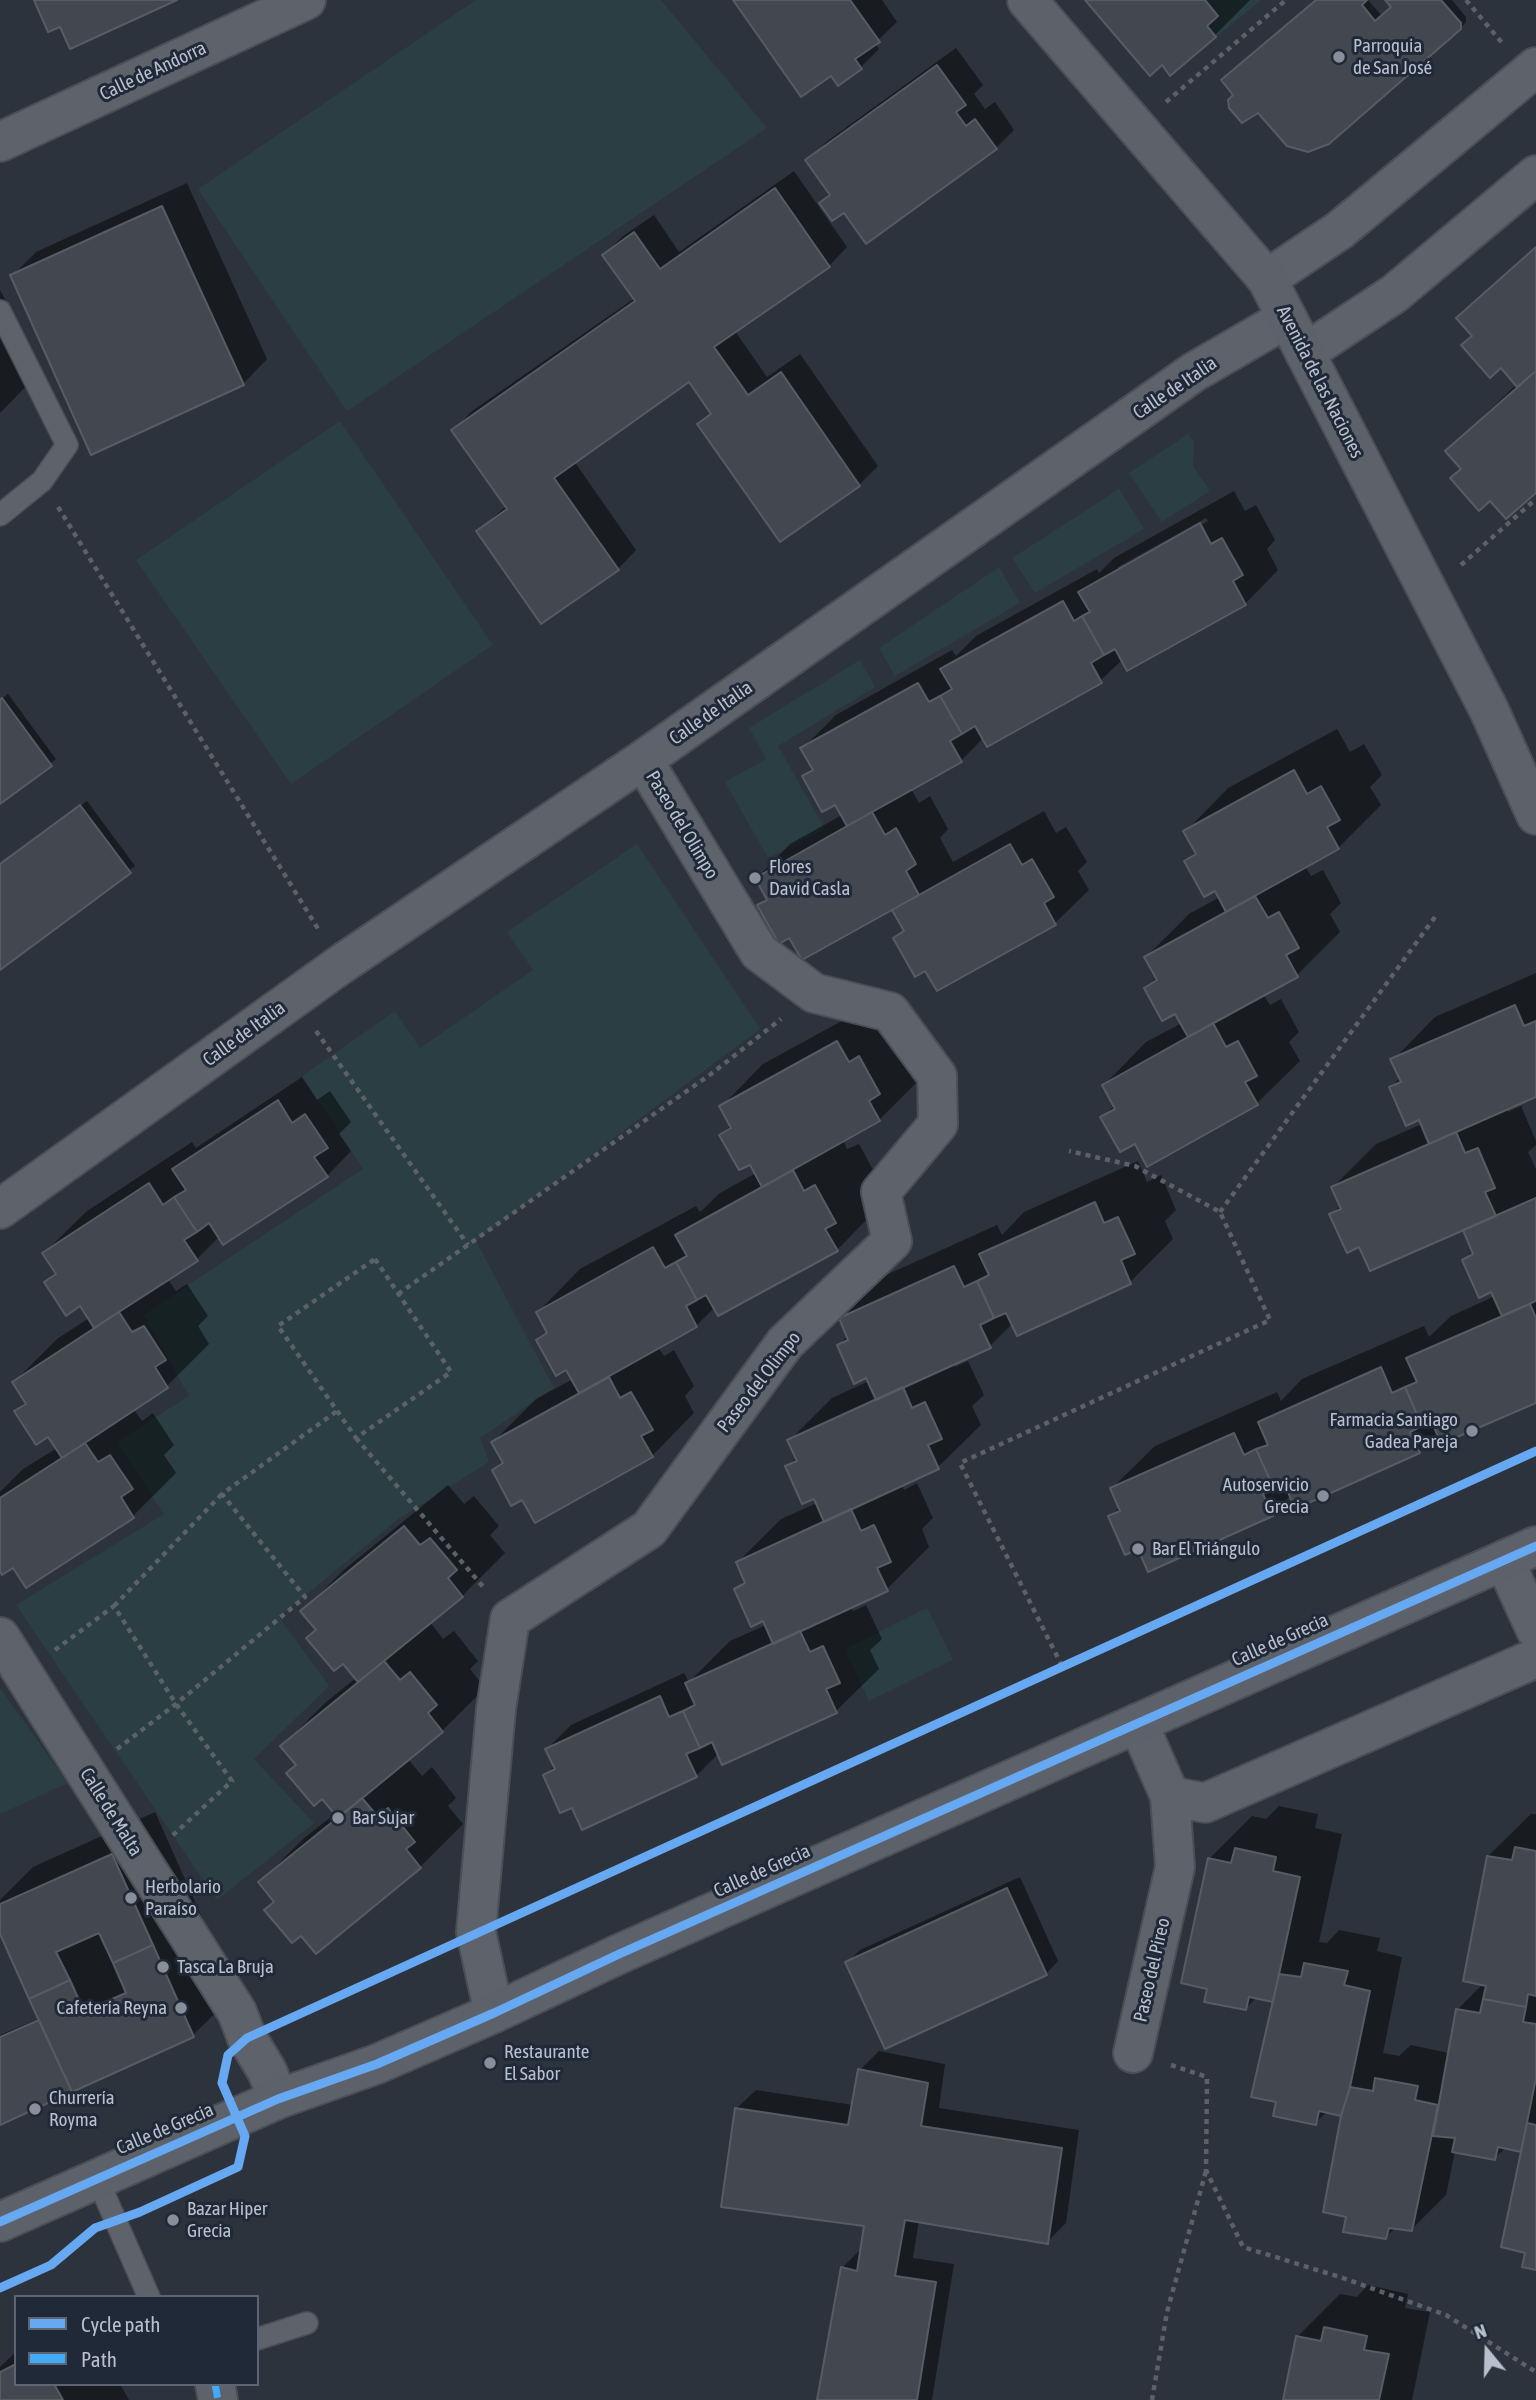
<!DOCTYPE html>
<html>
<head>
<meta charset="utf-8">
<style>
  body { margin:0 }
  #map { position:relative; width:1536px; height:2400px; overflow:hidden; background:#2d333d; font-family:"Asap Condensed",sans-serif }
  canvas { display:block }
  .legend { position:absolute; left:14px; top:2295px; width:245px; height:91px; box-sizing:border-box; background:#202938; border:2px solid #5d6574; margin:0; padding:9px 12px; list-style:none; font-size:21px; color:#b9c0cd }
  .legend li { display:flex; align-items:center; gap:14px; height:35px }
  .legend b { width:35px; border:2px solid #5d6574 }
  .north { position:absolute; left:1452px; top:2316px; width:70px; height:70px; -webkit-text-stroke:5px #202938; paint-order:stroke; rotate:341deg; font-size:19px; font-weight:700; line-height:28px; text-align:center; color:#b9c0cd }
  .north::after { content:''; display:block; margin:auto; width:24px; height:32px; background:#b9c0cd; clip-path:polygon(50% 0,100% 100%,50% 72%,0 100%) }
</style>
</head>
<body>
<div id="map">
<canvas width="1536" height="2400"></canvas>
<ul class="legend">
<li><b style="height:9px;background:#66a8f1"></b>Cycle path</li>
<li><b style="height:9px;background:#42abf6"></b>Path</li>
</ul>
<div class="north">N</div>
</div>
<script>
const c = document.querySelector('canvas').getContext('2d');
c.lineJoin = 'round';
function fill(path, color) { c.fillStyle = color; c.fill(path, 'evenodd'); }
const toPath = rows => new Path2D(rows.map(r => 'M' + r).join(''));
function strokePath(path, color, width, dash) { c.strokeStyle = color; c.lineWidth = width; c.lineCap = dash ? 'butt' : 'round'; c.setLineDash(dash || []); c.stroke(path); }
function drawText(font, color, halo, rows, align = 'center') {
  c.font = font + ' "Asap Condensed",sans-serif'; c.lineWidth = 6; c.setLineDash([]); c.textBaseline = 'middle'; c.strokeStyle = halo; c.fillStyle = color; for (const [text, x, y, turn = 0] of rows) {
    c.save(); c.translate(x, y); c.rotate((+turn || 0) * Math.PI / 180); c.textAlign = isNaN(turn) ? turn : align; if (halo) c.strokeText(text, 0, 0); c.fillText(text, 0, 0); c.restore();
  }
}
const green = toPath([
  [476,0,661,0,767,128,347,411,198,189],
  [1205,0,1261,0,1216,37,1207,26,1218,16],
  [340,421,493,645,291,784,136,560],
  [1188,434,1194,442,1193,466,1210,491,1162,522,1129,473],
  [1119,489,1144,529,1035,593,1012,558],
  [999,567,1020,603,895,676,879,648],
  [860,660,875,687,778,746,825,829,768,858,725,782,766,759,749,728],
  [637,844,760,1029,476,1241,554,1388,480,1438,489,1462,397,1520,279,1617,329,1686,254,1759,314,1823,217,1900,16,1605,164,1514,116,1442,189,1396,143,1315,363,1169,302,1076,395,1011,420,1048,533,970,507,932],
  [927,1608,953,1660,869,1701,844,1649],
  [0,1688,68,1783,0,1814]
]);
const shadow = toPath([
  [736,0,882,0,897,22,875,43,879,49,861,67,832,73],
  [1087,0,1250,0,1215,35,1171,73,1162,63],
  [1317,0,1368,0,1382,16,1393,7,1387,0,1452,0,1466,17,1466,22,1456,33,1258,111,1235,94],
  [956,48,983,85,974,94,985,109,995,102,1014,130,996,148,844,211,821,203,831,193,808,161,826,142],
  [794,171,847,247,829,266,735,331,767,377,800,354,878,466,859,485,781,540,700,424,712,412,690,380,574,461,636,550,618,569,478,531,506,506,454,430,472,411,635,298,604,255,623,236,654,215,679,252],
  [187,183,267,359,243,384,12,276,36,252],
  [1536,247,1536,491,1463,468,1447,451,1517,384,1458,318],
  [0,290,6,301,0,307],
  [0,324,41,371,0,413],
  [1234,491,1245,511,1256,505,1275,540,1267,549,1278,570,1245,604,1123,659,1100,681,983,738,961,761,911,789,919,803,930,796,948,829,940,838,953,862,1044,811,1056,833,1066,827,1087,862,1078,871,1089,890,1055,923,895,938,905,929,892,908,790,936,759,905,767,897,757,878,790,844,842,815,836,803,804,776,813,767,802,749,836,715,952,650,956,656,976,636,1097,569,1099,573,1114,558],
  [1206,518,1208,521,1118,571,1118,567],
  [8,694,56,759,0,801,0,700],
  [1337,729,1350,752,1364,744,1382,775,1370,787,1381,805,1338,848,1305,866,1311,876,1323,870,1341,903,1330,914,1340,932,1297,975,1263,994,1270,1005,1281,999,1299,1032,1289,1042,1300,1061,1257,1103,1135,1142,1102,1117,1115,1105,1104,1085,1146,1042,1182,1023,1175,1012,1146,988,1157,977,1146,957,1189,914,1220,897,1216,889,1186,861,1196,851,1186,831,1228,788],
  [87,801,135,866,0,967,0,865],
  [1536,973,1536,1095,1506,1108,1508,1112,1521,1106,1536,1141,1536,1145,1528,1152,1536,1169,1536,1401,1438,1432,1419,1452,1291,1495,1272,1515,1139,1546,1110,1517,1120,1507,1112,1488,1155,1446,1277,1392,1281,1401,1302,1379,1424,1326,1429,1337,1451,1316,1495,1296,1464,1260,1473,1250,1464,1228,1360,1245,1332,1214,1341,1205,1333,1187,1376,1144,1422,1124,1420,1118,1391,1087,1400,1078,1393,1060,1435,1017],
  [880,1000,922,1077,879,1120,843,1140,847,1149,859,1144,878,1179,879,1207,837,1250,715,1307,696,1326,658,1347,664,1356,674,1350,694,1386,685,1396,694,1413,652,1456,523,1498,494,1470,503,1461,493,1442,536,1399,573,1379,567,1368,538,1341,548,1331,538,1312,580,1269,696,1206,700,1212,720,1193,756,1173,751,1162,721,1135,731,1125,721,1107,763,1064],
  [302,1077,317,1100,330,1091,351,1122,339,1134,351,1151,327,1176,220,1236,197,1259,167,1278,176,1291,187,1284,208,1316,198,1326,209,1344,167,1386,133,1408,142,1421,153,1413,174,1445,164,1455,176,1473,133,1516,27,1585,14,1566,0,1568,0,1492,23,1469,57,1448,49,1435,16,1412,26,1401,14,1382,57,1339,89,1318,80,1304,46,1282,56,1272,44,1253,87,1211,192,1142,196,1148],
  [1138,1161,1147,1182,1161,1175,1176,1210,1165,1221,1173,1239,1130,1282,1013,1323,990,1346,953,1363,955,1367,968,1361,984,1395,972,1406,981,1425,938,1467,901,1484,904,1490,917,1483,933,1518,922,1529,929,1547,887,1589,851,1606,853,1611,866,1605,882,1639,870,1650,879,1669,836,1711,719,1753,696,1776,573,1805,545,1775,555,1765,547,1749,571,1725,684,1673,689,1682,730,1641,766,1625,736,1589,746,1579,738,1562,781,1519,817,1503,787,1467,797,1457,789,1441,832,1398,869,1381,839,1345,848,1335,841,1319,884,1276,997,1225,1002,1235,1024,1212],
  [448,1485,464,1504,474,1496,499,1526,490,1535,505,1553,462,1596,430,1622,443,1639,454,1631,478,1661,470,1669,485,1688,442,1731,408,1759,422,1776,432,1767,456,1798,448,1806,463,1824,420,1867,301,1933,260,1882,303,1839,336,1813,282,1746,325,1703,356,1678,302,1611,345,1569],
  [1279,1806,1318,1814,1315,1828,1342,1834,1319,1942,1327,1943,1339,1930,1380,1938,1377,1951,1402,1957,1383,2053,1399,2056,1411,2045,1449,2053,1458,2009,1483,1984,1488,1856,1531,1814,1536,1814,1536,2268,1527,2252,1523,2150,1506,2147,1494,2159,1455,2151,1446,2195,1412,2229,1396,2227,1386,2237,1348,2216,1343,2114,1328,2111,1315,2123,1278,2101,1275,2000,1257,1997,1246,2008,1209,1987,1209,1859,1252,1816,1266,1819],
  [155,1812,236,1993,193,2035,0,2123,0,2035,40,2018,0,1930,0,1900,33,1867],
  [1020,1877,1058,1961,1046,1974,848,1962,860,1950],
  [879,2051,945,2064,939,2108,1079,2130,1066,2223,1047,2242,919,2220,913,2258,954,2264,932,2400,819,2400,842,2268,861,2249,866,2225,737,2108,756,2090,853,2105,860,2070],
  [1368,2285,1408,2294,1405,2308,1430,2312,1412,2400,1285,2400,1298,2336,1340,2294,1357,2297],
  [16,2352,16,2384,120,2384,129,2400,0,2400,0,2367]
]);
const building = toPath([
  [34,0,177,0,70,49,60,27,48,32,34,0],
  [733,0,850,0,880,42,855,59,862,69,838,86,831,76,801,97,733,0],
  [1085,0,1205,0,1218,16,1207,26,1216,37,1170,76,1162,65,1150,76,1085,0],
  [1316,0,1367,0,1362,5,1375,21,1391,7,1385,0,1441,0,1461,23,1461,29,1329,144,1308,152,1287,146,1258,113,1242,123,1229,108,1228,100,1233,95,1221,80,1316,0],
  [937,65,966,105,956,112,966,126,975,119,997,149,866,244,844,213,832,221,819,203,830,195,805,160,937,65],
  [775,188,830,267,714,347,748,395,781,372,860,486,780,542,697,424,711,414,689,382,554,478,619,570,541,624,476,531,507,509,451,430,635,301,602,255,634,232,660,269,775,188],
  [162,206,244,385,91,455,10,275,162,206],
  [1536,247,1536,371,1517,387,1501,368,1490,378,1461,345,1472,336,1456,318,1536,247],
  [1536,371,1536,493,1506,519,1490,501,1479,511,1450,478,1461,469,1445,451,1536,371],
  [1200,523,1211,544,1222,538,1243,575,1233,581,1246,605,1127,671,1115,649,1104,655,1082,616,1090,612,1078,592,1200,523],
  [1063,601,1074,621,1082,616,1104,655,1091,663,1102,683,987,747,975,726,962,734,940,696,952,689,940,669,1063,601],
  [918,683,929,702,940,696,962,734,950,741,962,762,847,826,835,805,822,812,802,776,813,770,800,748,918,683],
  [2,698,52,766,0,804,0,700,2,698],
  [1294,770,1307,794,1321,786,1340,820,1327,827,1339,849,1226,912,1215,891,1204,897,1184,861,1196,854,1183,831,1294,770],
  [80,805,131,873,0,970,0,864,80,805],
  [872,812,885,835,896,828,916,864,906,871,919,895,802,960,789,938,779,944,757,905,767,900,755,878,872,812],
  [1010,844,1022,865,1032,859,1054,897,1044,903,1056,925,937,991,925,971,915,977,893,938,904,931,892,910,1010,844],
  [1255,896,1268,918,1279,912,1299,948,1286,955,1298,977,1188,1037,1175,1014,1162,1021,1144,988,1157,980,1144,957,1255,896],
  [1515,1005,1524,1026,1536,1021,1536,1097,1429,1144,1419,1120,1406,1126,1389,1087,1401,1082,1390,1059,1515,1005],
  [1213,1023,1226,1047,1238,1041,1257,1076,1245,1082,1258,1105,1147,1167,1135,1144,1120,1152,1100,1117,1115,1109,1102,1085,1213,1023],
  [837,1041,849,1062,859,1056,880,1094,869,1101,880,1121,762,1187,750,1165,739,1170,719,1135,731,1128,719,1106,837,1041],
  [278,1100,292,1123,305,1114,328,1148,314,1157,328,1177,223,1245,209,1223,197,1232,174,1197,186,1190,172,1169,278,1100],
  [1456,1132,1465,1153,1478,1148,1495,1188,1485,1192,1496,1216,1370,1271,1359,1247,1347,1253,1329,1214,1341,1209,1331,1187,1456,1132],
  [793,1170,804,1191,815,1185,836,1223,825,1229,838,1251,718,1316,706,1295,697,1300,676,1262,687,1256,675,1235,793,1170],
  [149,1183,163,1205,174,1197,197,1232,184,1240,198,1261,94,1328,80,1306,66,1316,44,1282,56,1274,42,1253,149,1183],
  [1536,1198,1536,1301,1502,1316,1491,1292,1479,1298,1462,1260,1473,1254,1463,1230,1536,1198],
  [1095,1202,1104,1223,1118,1217,1135,1254,1121,1260,1131,1284,1017,1336,1006,1313,994,1318,977,1281,989,1275,979,1254,1095,1202],
  [653,1247,665,1268,676,1262,697,1300,686,1306,697,1327,579,1393,566,1370,556,1376,536,1340,547,1333,536,1312,653,1247],
  [954,1266,964,1287,977,1281,994,1318,980,1325,991,1348,876,1400,866,1378,854,1384,837,1345,848,1340,839,1318,954,1266],
  [1530,1304,1536,1318,1536,1403,1441,1444,1432,1422,1422,1426,1405,1387,1417,1382,1406,1358,1530,1304],
  [119,1312,132,1332,144,1326,166,1360,155,1367,168,1388,62,1458,48,1437,36,1445,14,1411,26,1404,12,1382,119,1312],
  [1381,1367,1392,1393,1405,1387,1422,1426,1410,1432,1420,1453,1295,1509,1285,1485,1274,1489,1256,1449,1268,1445,1258,1422,1381,1367],
  [609,1377,620,1398,631,1392,653,1430,641,1436,653,1457,535,1523,522,1500,511,1506,492,1470,503,1463,491,1442,609,1377],
  [903,1387,912,1408,925,1402,942,1439,928,1445,939,1469,824,1522,814,1499,802,1504,785,1466,797,1461,787,1440,903,1387],
  [1234,1433,1244,1455,1256,1449,1274,1489,1263,1494,1273,1516,1148,1572,1138,1549,1125,1555,1108,1516,1120,1511,1110,1488,1234,1433],
  [85,1443,98,1462,110,1455,133,1489,121,1497,134,1518,26,1588,13,1568,2,1575,0,1571,0,1498,85,1443],
  [851,1509,861,1531,874,1525,891,1562,877,1568,888,1591,773,1644,763,1621,751,1627,734,1589,745,1583,736,1562,851,1509],
  [404,1526,420,1545,430,1538,457,1570,448,1578,463,1597,358,1682,343,1664,334,1671,306,1638,316,1630,300,1611,404,1526],
  [800,1631,810,1652,823,1646,840,1683,826,1689,837,1713,722,1765,712,1742,700,1748,683,1711,695,1705,685,1683,800,1631],
  [384,1661,400,1680,410,1672,437,1705,428,1713,443,1732,338,1818,322,1799,314,1806,286,1773,296,1765,280,1746,384,1661],
  [660,1696,669,1717,683,1711,700,1748,686,1754,697,1777,582,1830,572,1808,560,1813,543,1775,555,1769,545,1749,660,1696],
  [362,1798,378,1817,388,1808,415,1842,406,1849,421,1868,316,1954,301,1936,292,1943,264,1910,274,1902,258,1882,362,1798],
  [1515,1847,1536,1851,1536,1996,1528,1994,1526,2007,1483,1999,1486,1986,1463,1981,1487,1856,1512,1860,1515,1847],
  [1235,1848,1276,1857,1273,1871,1300,1877,1273,2002,1249,1997,1246,2010,1204,2002,1207,1989,1181,1983,1208,1858,1231,1863,1235,1848],
  [112,1854,153,1945,113,1963,99,1933,56,1952,70,1980,29,1999,0,1934,0,1904,112,1854],
  [1007,1888,1047,1975,885,2049,845,1962,1007,1888],
  [153,1945,194,2037,72,2092,29,1999,70,1980,84,2011,126,1993,113,1963,153,1945],
  [1304,1963,1348,1971,1344,1985,1370,1991,1350,2087,1341,2116,1319,2111,1316,2125,1273,2116,1276,2102,1251,2097,1279,1974,1301,1977,1304,1963],
  [1483,1999,1526,2007,1523,2022,1536,2024,1536,2078,1521,2152,1498,2147,1495,2160,1452,2152,1455,2138,1433,2136,1456,2009,1480,2013,1483,1999],
  [39,2020,72,2092,0,2125,0,2037,39,2020],
  [858,2069,928,2083,921,2126,1062,2148,1048,2244,905,2220,895,2276,936,2282,917,2400,817,2400,841,2267,857,2271,864,2226,721,2207,735,2108,848,2125,858,2069],
  [1375,2078,1418,2086,1415,2100,1438,2105,1412,2231,1389,2228,1386,2239,1343,2232,1346,2217,1323,2212,1341,2116,1350,2087,1373,2091,1375,2078],
  [1527,2123,1536,2125,1536,2270,1522,2267,1525,2253,1501,2247,1527,2123],
  [1324,2327,1367,2336,1364,2350,1389,2354,1379,2400,1283,2400,1296,2336,1321,2341,1324,2327],
  [16,2364,16,2384,54,2384,63,2400,0,2400,0,2372,16,2364]
]);
const path = toPath([
  [1466,0,1503,44],
  [1166,102,1286,0],
  [58,507,320,932],
  [1461,565,1536,499],
  [316,1031,468,1245],
  [1220,1212,1435,917],
  [375,1259,451,1372,356,1438,278,1326,375,1259],
  [398,1294,711,1074,781,1019],
  [356,1438,485,1589],
  [114,1606,222,1494],
  [55,1650,114,1606,176,1704,232,1781,172,1836],
  [1062,1666,960,1463,1270,1320,1220,1212,1135,1166,1069,1151],
  [117,1749,176,1704,305,1597,222,1494,337,1411],
  [1171,2065,1207,2077,1206,2170,1243,2247,1343,2278,1446,2315,1536,2372],
  [1152,2400,1167,2312,1206,2171]
]);
const lane = toPath([
  [0,311,67,445,42,481,0,515],
  [97,2178,149,2297],
  [257,2339,307,2323]
]);
const street = toPath([
  [0,142,306,0],
  [1267,279,1340,230,1536,67],
  [1305,353,1394,294,1536,175],
  [0,1209,340,965,643,760,1194,372,1287,318],
  [1504,1560,1536,1630],
  [0,1637,237,2012,247,2038,267,2071,278,2099],
  [1170,1796,1205,1803,1536,1658],
  [494,2013,476,1932,496,1709,510,1619,649,1529,785,1343,892,1241,881,1192,938,1124,937,1076,890,1012,814,993,759,952,643,760],
  [1133,2053,1175,1867,1170,1796,1138,1723],
  [215,2384,218,2400]
]);
const secondary = toPath([
  [1027,0,1267,279,1489,710,1536,815],
  [0,2222,278,2099,377,2064,494,2013,617,1955,1536,1546]
]);
const quiet = toPath([
  [215,2384,218,2400]
]);
const cycleway = toPath([
  [0,2222,278,2099,377,2064,494,2013,617,1955,1536,1546],
  [0,2288,51,2265,95,2228,140,2212,238,2167,245,2136,222,2083,228,2055,247,2038,1536,1451]
]);
const markers = [
  [1339,57,7,"#888f9b"],
  [755,878,7,"#888f9b"],
  [1472,1431,7,"#888f9b"],
  [1323,1496,7,"#888f9b"],
  [1138,1549,7,"#888f9b"],
  [338,1818,7,"#888f9b"],
  [131,1898,7,"#888f9b"],
  [163,1967,7,"#888f9b"],
  [181,2008,7,"#888f9b"],
  [490,2063,7,"#888f9b"],
  [35,2109,7,"#888f9b"],
  [173,2220,7,"#888f9b"]
];
const poiNames = [
  ["Parroquia",1353,46],
  ["de San José",1353,68],
  ["Flores",769,867],
  ["David Casla",769,889],
  ["Farmacia Santiago",1458,1420,"right"],
  ["Gadea Pareja",1458,1442,"right"],
  ["Autoservicio",1309,1485,"right"],
  ["Grecia",1309,1507,"right"],
  ["Bar El Triángulo",1152,1549],
  ["Bar Sujar",352,1818],
  ["Herbolario",145,1887],
  ["Paraíso",145,1909],
  ["Tasca La Bruja",177,1967],
  ["Cafetería Reyna",167,2008,"right"],
  ["Restaurante",504,2052],
  ["El Sabor",504,2074],
  ["Churrería",49,2098],
  ["Royma",49,2120],
  ["Bazar Hiper",187,2209],
  ["Grecia",187,2231]
];
const streetNames = [
  ["Calle de Andorra",153,71,-25],
  ["Avenida de las Naciones",1320,382,63],
  ["Calle de Italia",1175,388,-34],
  ["Calle de Italia",711,713,-35],
  ["Paseo del Olimpo",682,825,59],
  ["Calle de Italia",244,1034,-36],
  ["Paseo del Olimpo",759,1382,-52],
  ["Calle de Grecia",1280,1640,-24],
  ["Calle de Malta",111,1812,58],
  ["Calle de Grecia",762,1871,-24],
  ["Paseo del Pireo",1152,1970,-77],
  ["Calle de Grecia",165,2129,-23]
];
fill(green, '#2a3e43');
fill(shadow, '#0007');
fill(building, '#434850');
strokePath(building, '#565b64', 2);
strokePath(lane, '#4a4e55', 24);
strokePath(street, '#4a4e55', 42);
strokePath(secondary, '#4a4e55', 42);
strokePath(path, '#5c6167', 4.5, [5, 5]);
strokePath(lane, '#5e626b', 21);
strokePath(street, '#5e626b', 38);
strokePath(secondary, '#5d6169', 38);
strokePath(quiet, '#42abf6', 7, [14, 7]);
strokePath(cycleway, '#66a8f1', 9);
for (const [x, y, r, color] of markers) { const dot = new Path2D(); dot.arc(x, y, r, 0, 2 * Math.PI); c.fillStyle = color; c.fill(dot); strokePath(dot, '#202938', 2.5); }
drawText('19px', '#b9c0cd', '#202938', poiNames, 'left');
drawText('19px', '#b9c0cd', '#202938', streetNames);
</script>
</body>
</html>
